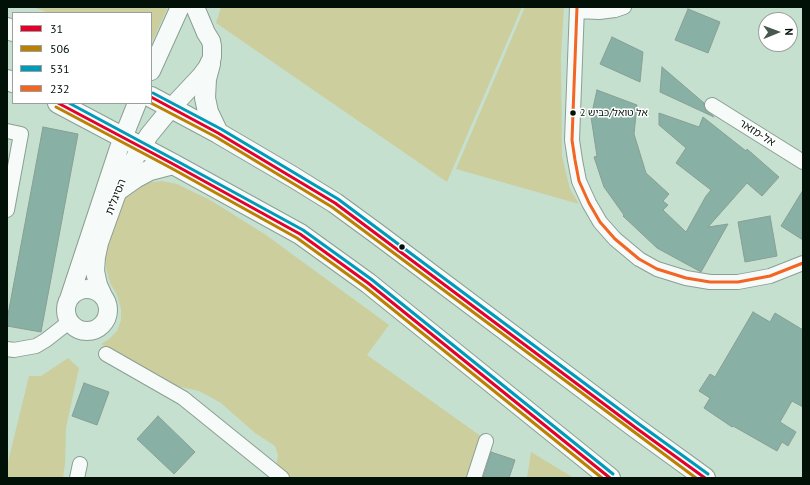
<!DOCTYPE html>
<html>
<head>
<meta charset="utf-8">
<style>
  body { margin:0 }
  #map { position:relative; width:810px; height:485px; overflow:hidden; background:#c6e0d0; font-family:"PT Sans",sans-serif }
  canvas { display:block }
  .frame { position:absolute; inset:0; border:8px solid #021108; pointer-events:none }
  .legend { position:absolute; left:12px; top:12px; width:140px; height:92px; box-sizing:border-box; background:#fff; border:1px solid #9aa09c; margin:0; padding:5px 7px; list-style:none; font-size:12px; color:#021108 }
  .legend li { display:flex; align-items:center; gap:8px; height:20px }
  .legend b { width:20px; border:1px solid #9aa09c }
  .north { position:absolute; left:758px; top:12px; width:40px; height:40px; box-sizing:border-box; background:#fff; border:1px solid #9aa09c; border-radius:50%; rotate:89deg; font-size:11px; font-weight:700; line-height:16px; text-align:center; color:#021108 }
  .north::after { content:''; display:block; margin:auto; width:14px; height:18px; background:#47594e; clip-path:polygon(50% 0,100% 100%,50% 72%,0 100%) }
</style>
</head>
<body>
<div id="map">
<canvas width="810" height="485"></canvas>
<div class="frame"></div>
<ul class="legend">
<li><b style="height:5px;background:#e4002b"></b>31</li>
<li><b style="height:5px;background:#ba8102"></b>506</li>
<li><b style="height:5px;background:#009aba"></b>531</li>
<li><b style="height:5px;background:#f26522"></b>232</li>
</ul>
<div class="north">N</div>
</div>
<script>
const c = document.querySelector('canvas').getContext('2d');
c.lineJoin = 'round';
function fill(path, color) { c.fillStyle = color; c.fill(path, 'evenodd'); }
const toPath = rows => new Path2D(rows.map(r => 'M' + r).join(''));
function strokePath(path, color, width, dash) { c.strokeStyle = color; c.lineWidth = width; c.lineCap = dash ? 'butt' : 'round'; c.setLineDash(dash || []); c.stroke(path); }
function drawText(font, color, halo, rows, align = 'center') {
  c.font = font + ' "PT Sans","Noto Sans Hebrew",sans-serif'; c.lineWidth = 3; c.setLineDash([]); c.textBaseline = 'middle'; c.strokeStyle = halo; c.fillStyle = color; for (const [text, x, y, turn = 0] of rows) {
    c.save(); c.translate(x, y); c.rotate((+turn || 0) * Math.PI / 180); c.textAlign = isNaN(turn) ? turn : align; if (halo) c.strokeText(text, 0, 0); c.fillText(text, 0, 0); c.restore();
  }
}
const green = toPath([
  [34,7,168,7,151,44,151,13,49,13],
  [221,7,522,7,447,182,216,23],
  [525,7,564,7,561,56,562,156,570,189,579,204,456,169],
  [162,181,177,184,210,200,266,235,389,325,367,355,482,437,471,478,291,478,276,467,278,455,275,446,255,433,221,403,199,391,171,385,101,344,109,339,117,331,121,320,121,309,117,295,110,283,106,268,106,251,118,207,133,189,145,183],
  [68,358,79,368,66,428,65,464,63,478,7,478,7,466,29,376,41,376],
  [531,452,574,478,527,478]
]);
const building = toPath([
  [688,9,720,22,708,53,675,40,688,9],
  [612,37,643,52,640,82,600,64,612,37],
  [662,67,704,103,705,109,714,117,660,92,662,67],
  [597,90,637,105,634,134,646,173,669,194,663,201,668,205,663,210,686,232,706,196,711,190,676,163,686,148,659,125,659,113,699,127,703,117,746,151,747,149,779,177,762,196,747,183,708,227,728,224,701,272,657,248,623,216,624,215,604,187,594,157,597,156,591,117,597,90],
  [43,127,78,134,41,332,7,326,7,320,43,127],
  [803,190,803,240,781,226,803,190],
  [770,216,777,256,745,262,738,222,770,216],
  [753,312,770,322,775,313,803,330,803,407,792,401,780,422,796,432,788,446,782,442,777,451,733,426,732,427,704,408,710,398,699,391,710,374,715,377,753,312],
  [84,383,109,392,97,425,72,416,84,383],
  [158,416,195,452,174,474,137,439,158,416],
  [491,452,515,460,509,478,483,478,491,452]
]);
const minor = toPath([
  [577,7,572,140,575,160,579,181,589,203,600,222,615,239,639,259,657,269,686,278,710,282,738,282,770,276,803,263],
  [577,11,599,12,615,10,624,7],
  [712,105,803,162],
  [7,131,21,134,7,210],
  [7,349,14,350,36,346,46,340,69,322],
  [106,354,183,398,282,478],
  [77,478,80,464],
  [474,478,486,441]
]);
const tertiary = toPath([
  [151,71,180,7],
  '66 310a21 21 0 1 1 42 0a21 21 0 1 1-42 0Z',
  [104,298,98,285,95,271,96,257,99,243,118,190,136,156,149,135,171,108,201,76,210,64,212,57,212,46,211,41,206,33,195,7],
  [69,299,119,148,137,103]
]);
const secondary = toPath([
  [7,28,13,31],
  [210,64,206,79,205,98,208,112,218,133],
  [7,80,13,82],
  [151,97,218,133,293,177,335,203,376,233,636,428,705,478],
  [58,103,173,164,300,234,368,283,610,478],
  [118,190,135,178,150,170,173,164]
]);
const bus1 = toPath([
  [151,97,218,133,335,203,636,428,705,478],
  [58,103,173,164,300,234,368,283,610,478]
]);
const bus2 = toPath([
  [151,103,216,137,332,207,696,478],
  [56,107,171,168,297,238,365,287,602,478]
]);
const bus3 = toPath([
  [153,93,221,129,338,199,639,424,708,474],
  [69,103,175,160,303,230,371,279,613,474]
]);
const bus4 = toPath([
  [577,7,572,140,575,160,579,181,589,203,600,222,615,239,639,259,657,269,686,278,710,282,738,282,770,276,803,263]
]);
const markers = [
  [573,113,3.5,"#021108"],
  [402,247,3.5,"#021108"]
];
const busNames = [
  ["אל טואל/כביש 2",580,113]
];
const streetNames = [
  ["אל-מזאר",757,133,32],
  ["הסיגלית",116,197,-68]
];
fill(green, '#ccce9e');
fill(building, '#88b0a4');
strokePath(building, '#889f95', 1);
strokePath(minor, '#8b9f93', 16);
strokePath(tertiary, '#8b9f93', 20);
strokePath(secondary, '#8b9f93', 22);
strokePath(minor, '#f6faf8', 14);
strokePath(tertiary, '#f6faf8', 18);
strokePath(secondary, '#f6faf8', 20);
strokePath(bus1, '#e4002b', 3);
strokePath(bus2, '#ba8102', 3);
strokePath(bus3, '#009aba', 3);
strokePath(bus4, '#f26522', 3);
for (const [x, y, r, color] of markers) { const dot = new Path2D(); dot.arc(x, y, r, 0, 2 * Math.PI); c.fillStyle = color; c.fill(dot); strokePath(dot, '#fff', 1.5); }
drawText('10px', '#021108', '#fff', busNames, 'left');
drawText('11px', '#021108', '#fff', streetNames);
</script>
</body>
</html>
